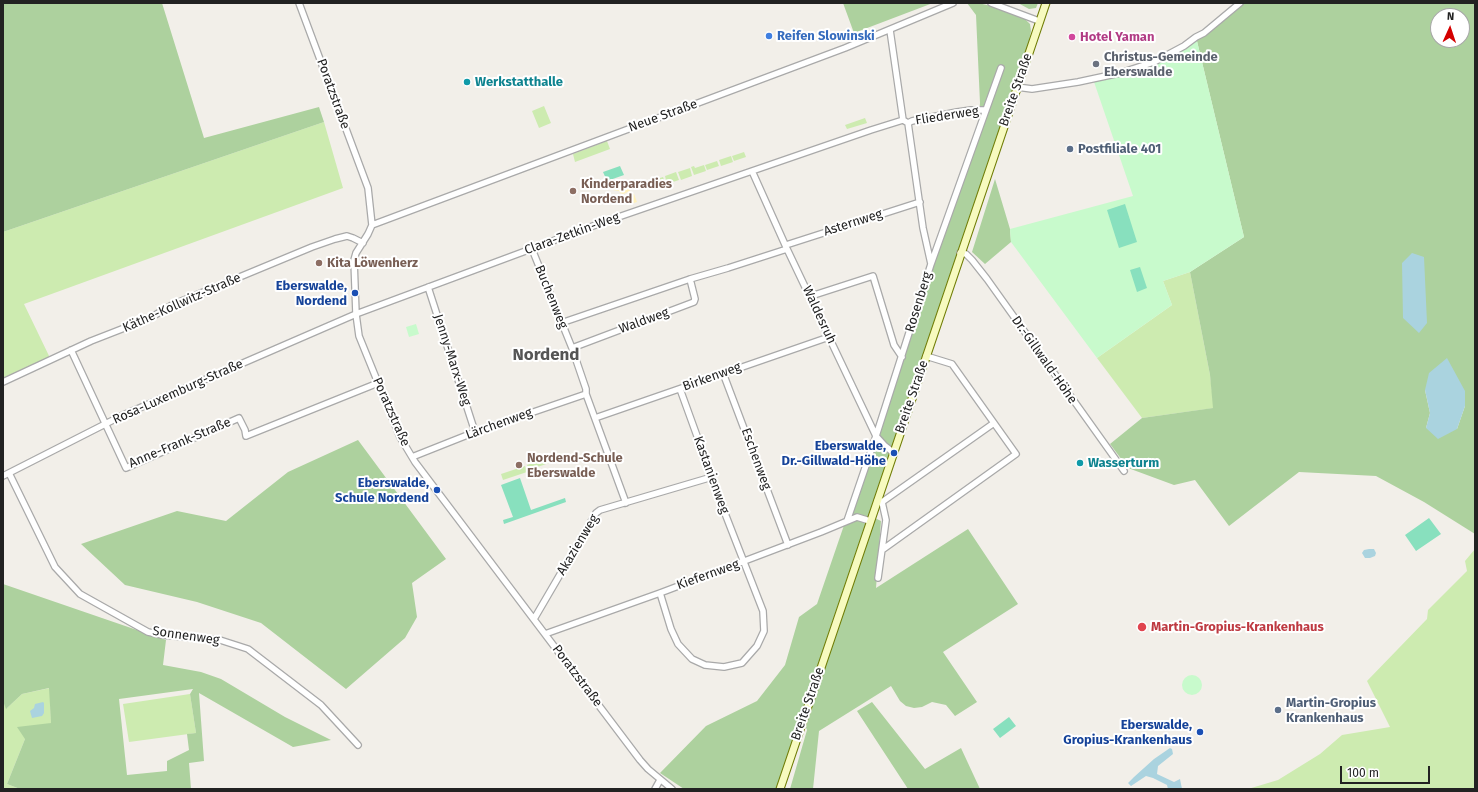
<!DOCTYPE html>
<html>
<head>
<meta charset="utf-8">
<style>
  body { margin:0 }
  #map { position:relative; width:1478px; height:792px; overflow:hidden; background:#f2efe9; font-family:"Fira Sans",sans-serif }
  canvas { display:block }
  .frame { position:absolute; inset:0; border:4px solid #222; pointer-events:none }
  .north { position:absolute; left:1430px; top:8px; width:40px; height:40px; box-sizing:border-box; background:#fff; border:1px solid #a7a7a7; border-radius:50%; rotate:3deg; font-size:11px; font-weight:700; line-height:16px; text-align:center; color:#222 }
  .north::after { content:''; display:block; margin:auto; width:14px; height:18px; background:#d40000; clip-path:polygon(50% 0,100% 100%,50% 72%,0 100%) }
  .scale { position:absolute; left:1340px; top:766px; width:90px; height:18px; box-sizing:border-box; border:2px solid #222; border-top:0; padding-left:5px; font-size:12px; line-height:14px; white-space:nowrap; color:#222; -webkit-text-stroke:3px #fff; paint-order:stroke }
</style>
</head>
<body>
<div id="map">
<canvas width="1478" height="792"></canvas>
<div class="frame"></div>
<div class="north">N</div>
<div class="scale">100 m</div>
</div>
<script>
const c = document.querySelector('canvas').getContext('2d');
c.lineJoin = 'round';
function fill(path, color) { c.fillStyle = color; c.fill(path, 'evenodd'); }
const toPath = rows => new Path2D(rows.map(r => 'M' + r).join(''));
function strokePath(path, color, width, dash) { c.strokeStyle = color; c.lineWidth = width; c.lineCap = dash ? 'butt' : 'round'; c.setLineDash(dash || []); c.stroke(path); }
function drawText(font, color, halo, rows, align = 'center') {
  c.font = font + ' "Fira Sans",sans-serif'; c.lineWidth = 4; c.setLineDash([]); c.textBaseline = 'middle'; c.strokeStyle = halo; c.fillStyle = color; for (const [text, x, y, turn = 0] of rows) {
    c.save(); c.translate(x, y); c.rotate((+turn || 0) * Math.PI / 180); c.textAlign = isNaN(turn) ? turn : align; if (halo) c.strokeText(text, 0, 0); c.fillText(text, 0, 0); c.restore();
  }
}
const grass = toPath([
  [544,106,551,123,539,128,532,111],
  [865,118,867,123,847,129,845,125],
  [324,122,343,188,24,304,51,360,3,382,3,232],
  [607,141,610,149,575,162,573,154],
  [744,152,746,157,734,161,732,156],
  [731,156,733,162,721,166,719,160],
  [717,161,719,166,707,170,705,165],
  [704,165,706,171,694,175,691,167,694,166,695,168],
  [690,168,692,176,681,180,678,172],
  [676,172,679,180,667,184,665,176],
  [663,177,666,185,654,189,651,181],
  [1190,272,1210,375,1214,408,1142,418,1097,358,1172,305,1163,281],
  [561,453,563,458,529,470,527,465],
  [525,466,527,472,503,480,501,474],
  [1475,549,1475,789,1248,789,1278,780,1320,754,1342,735,1390,727,1367,681,1427,619,1428,610,1467,571,1465,561],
  [50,688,51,723,25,739,7,784,20,789,3,789,3,701,7,708,22,694],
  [190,694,196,733,129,742,123,704]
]);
const forest = toPath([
  [3,3,162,3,204,138,319,107,324,122,3,232],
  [843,3,933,3,854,33],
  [967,3,978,3,1000,8,1024,18,1030,24,1031,31,1029,41,798,723,777,789,684,789,660,773,706,726,757,701,785,665,799,617,817,604,877,429,932,256,978,124,980,103,976,15],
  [1018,3,1038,3,1036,8,1029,9],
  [1240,3,1475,3,1475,534,1424,502,1376,476,1299,472,1229,526,1195,480,1174,485,1128,468,1110,444,1142,418,1213,408,1210,375,1190,272,1244,237,1196,37],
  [1438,16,1462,16,1462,40,1438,40],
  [1425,390,1465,391,1465,406,1457,429,1426,428,1430,413],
  [995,179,1010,229,1011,242,985,264,972,252],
  [358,440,446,559,412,583,417,617,405,638,346,689,261,623,197,602,125,585,81,544,177,511,226,521,288,472],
  [875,518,881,521,876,588,968,529,1018,604,943,652,977,702,955,716,946,705,932,702,922,707,914,708,906,706,900,701,891,686,819,731,813,789,790,789,807,730,805,725],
  [3,584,166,640,163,665,201,672,221,679,285,717,331,740,293,747,199,693,204,761,189,763,191,789,20,789,7,784,25,739,17,727,51,723,49,688,22,694,6,709,3,701],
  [193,689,190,694,196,733,187,734,189,750,167,761,167,771,127,775,119,699],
  [872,702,925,769,961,748,980,789,908,789,857,711]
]);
const sand = toPath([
  [623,187,629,187,630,191,623,194,620,193,619,191,613,190,613,188,621,190],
  [630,193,634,194,637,202,627,205,626,199,629,197,628,194,630,195]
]);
const park = toPath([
  [1196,37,1244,237,1190,272,1163,281,1172,305,1097,358,1011,242,1010,229,1133,196,1093,79,1154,62],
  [416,324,419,334,409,337,406,327],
  '1182 685a10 10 0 1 1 20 0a10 10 0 1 1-20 0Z'
]);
const pitch = toPath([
  [620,166,624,175,607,181,603,172],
  [1125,204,1137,242,1119,248,1107,210],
  [1140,267,1147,288,1137,292,1130,270],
  [520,478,531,510,565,498,566,502,504,524,503,520,513,517,501,485],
  [1429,518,1441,534,1416,551,1405,535],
  [1009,717,1016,726,1000,738,993,729]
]);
const water = toPath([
  [1412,253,1424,257,1427,323,1419,333,1403,318,1402,263],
  [1447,358,1465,391,1465,406,1457,429,1438,439,1426,428,1430,413,1425,390,1429,373],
  [1369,549,1374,549,1376,553,1375,556,1370,558,1365,558,1362,553,1364,550],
  [43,702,44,703,44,713,42,716,32,718,30,711,34,708,35,704],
  [1170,748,1172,749,1173,754,1158,766,1157,774,1174,782,1180,779,1182,789,1168,789,1167,785,1153,778,1146,776,1131,786,1128,783,1134,777,1154,759]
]);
const street = toPath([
  [299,3,368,188,372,225,368,234,356,253,354,260,356,314,359,336,400,437,415,462,640,760,648,769,672,789],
  [991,3,1039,21],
  [1017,87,1032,89,1078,82,1120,73,1154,62,1184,46,1196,37,1204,33,1240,3],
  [908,123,912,121,957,112,971,110,986,110],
  [752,171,787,249,876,436,885,446,894,453],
  [372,225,845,48,953,3],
  [786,245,920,202],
  [532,249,572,348,586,389,586,394,626,503],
  [960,253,966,254,972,260,987,279,1124,471],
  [931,264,1001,68],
  [428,287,475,432],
  [811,296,873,276,894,345,902,357],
  [561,323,690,279,728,268,787,249],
  [572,348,694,302,695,299,690,279],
  [71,350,126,468,239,418,245,430,246,436,378,383],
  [723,373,788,545],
  [3,382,91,341,150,318,172,305,312,247,335,239,347,236,353,238,363,243],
  [595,418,829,337],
  [412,457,475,432,586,394],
  [9,473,55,567,80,594,148,632,162,635,220,640,248,649,321,705,358,745],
  [3,476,121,416,356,314,601,223,871,130,903,120],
  [877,501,882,502,994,423],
  [847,521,876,436,931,264,923,228,908,123,903,120,890,30],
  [882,550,1016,454,952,364,926,356],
  [878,578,886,520,882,502],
  [660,593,671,629,678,644,692,659,705,665,724,667,742,663,757,646,764,631,763,611,726,516,680,389],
  [534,619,596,513,600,510,712,477],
  [545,634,660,593,821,532,857,517,870,521],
  [655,789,660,780]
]);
const secondary = toPath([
  [780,789,1046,3]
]);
const markers = [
  [769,36,4,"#3f7fe0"],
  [1072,37,4,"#d1479c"],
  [1096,64,4,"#6b7280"],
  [467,82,4,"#0f9aa8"],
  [1070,149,4,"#5c6f8a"],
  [573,191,4,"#8d6e63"],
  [319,263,4,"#8d6e63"],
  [355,293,4,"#1a4fb4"],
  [894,453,4,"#1a4fb4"],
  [1080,463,4,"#0f9aa8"],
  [519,465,4,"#8d6e63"],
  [437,490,4,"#1a4fb4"],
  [1142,627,5,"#e0444e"],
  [1278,710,4,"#5c6f8a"],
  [1200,732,4,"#1a4fb4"]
];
const shopNames = [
  ["Reifen Slowinski",777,36]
];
const hotelNames = [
  ["Hotel Yaman",1080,37]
];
const worshipNames = [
  ["Christus-Gemeinde",1104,57],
  ["Eberswalde",1104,72]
];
const cultureNames = [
  ["Werkstatthalle",475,82],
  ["Wasserturm",1088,463]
];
const streetNames = [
  ["Breite Straße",1016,90,-71],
  ["Poratzstraße",333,94,70],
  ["Neue Straße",663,116,-20],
  ["Fliederweg",947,116,-9],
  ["Asternweg",853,223,-18],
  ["Clara-Zetkin-Weg",572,234,-20],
  ["Buchenweg",551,297,68],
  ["Rosenberg",919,302,-73],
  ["Käthe-Kollwitz-Straße",182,303,-24],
  ["Waldesruh",819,315,65],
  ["Waldweg",644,321,-20],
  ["Jenny-Marx-Weg",452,360,72],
  ["Dr.-Gillwald-Höhe",1044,360,55],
  ["Birkenweg",712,377,-20],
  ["Rosa-Luxemburg-Straße",178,392,-24],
  ["Breite Straße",912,397,-71],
  ["Poratzstraße",391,412,66],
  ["Lärchenweg",499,424,-20],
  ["Anne-Frank-Straße",180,443,-23],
  ["Eschenweg",756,459,70],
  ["Kastanienweg",711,475,70],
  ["Akazienweg",578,545,-59],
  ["Kiefernweg",708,575,-20],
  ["Sonnenweg",186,636,8],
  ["Poratzstraße",577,676,53],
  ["Breite Straße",808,704,-71]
];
const serviceNames = [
  ["Postfiliale 401",1078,149],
  ["Martin-Gropius",1286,703],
  ["Krankenhaus",1286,718]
];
const educationNames = [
  ["Kinderparadies",581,184],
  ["Nordend",581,199],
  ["Kita Löwenherz",327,263],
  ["Nordend-Schule",527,458],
  ["Eberswalde",527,473]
];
const transitNames = [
  ["Eberswalde,",347,286],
  ["Nordend",347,301],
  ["Eberswalde,",886,446],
  ["Dr.-Gillwald-Höhe",886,461],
  ["Eberswalde,",429,483],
  ["Schule Nordend",429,498],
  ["Eberswalde,",1192,725],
  ["Gropius-Krankenhaus",1192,740]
];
const healthNames = [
  ["Martin-Gropius-Krankenhaus",1151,627]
];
const districtNames = [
  ["Nordend",546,355]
];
fill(grass, '#cdebb0');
fill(forest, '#add19e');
fill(sand, '#fff1ba');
fill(park, '#c8facc');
fill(pitch, '#88e0be');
fill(water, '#aad3df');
strokePath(street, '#a9a9a9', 8);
strokePath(secondary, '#707d05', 9);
strokePath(street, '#fff', 5.5);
strokePath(secondary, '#f7fabf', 7);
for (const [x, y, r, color] of markers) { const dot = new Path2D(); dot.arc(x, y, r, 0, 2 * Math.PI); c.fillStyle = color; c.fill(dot); strokePath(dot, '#fff', 1.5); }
drawText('bold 13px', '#366cbe', '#fff', shopNames, 'left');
drawText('bold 13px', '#b23c85', '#fff', hotelNames, 'left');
drawText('bold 13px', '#5b616d', '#fff', worshipNames, 'left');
drawText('bold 13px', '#0d838f', '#fff', cultureNames, 'left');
drawText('13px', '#222', '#fff', streetNames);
drawText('bold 13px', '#4e5e75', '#fff', serviceNames, 'left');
drawText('bold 13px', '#785e54', '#fff', educationNames, 'left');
drawText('bold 13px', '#164399', '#fff', transitNames, 'right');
drawText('bold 13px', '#be3a42', '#fff', healthNames, 'left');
drawText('bold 17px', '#555', '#fff', districtNames);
</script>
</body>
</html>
